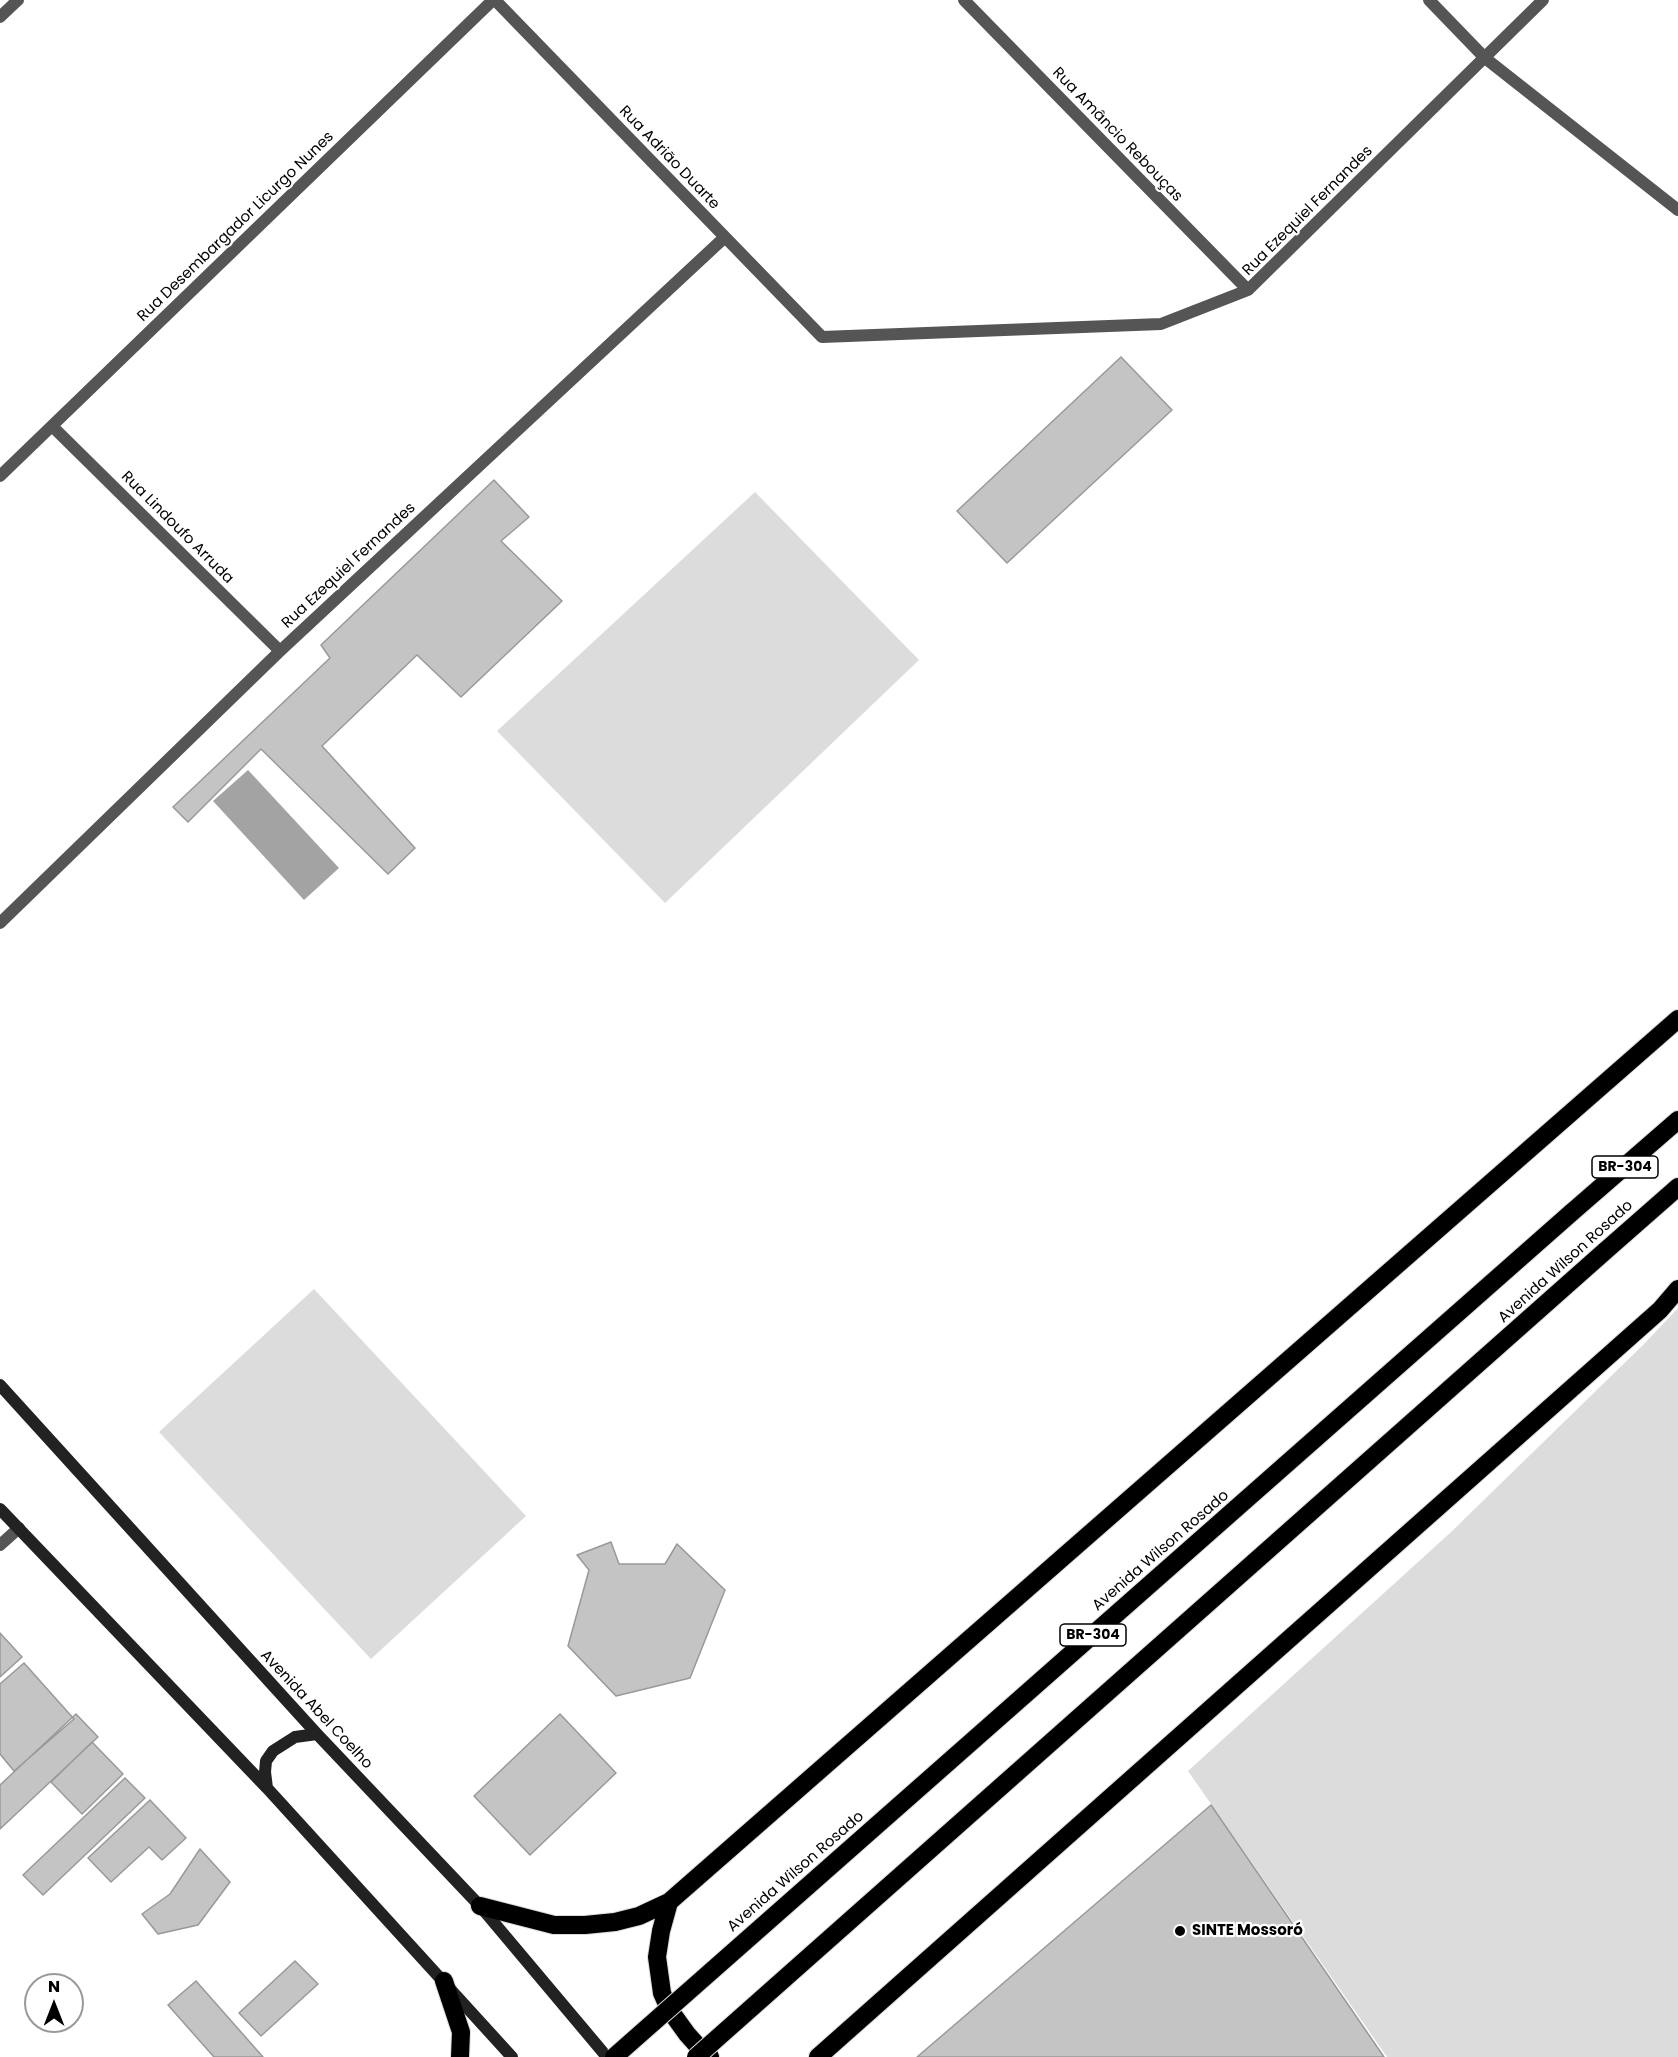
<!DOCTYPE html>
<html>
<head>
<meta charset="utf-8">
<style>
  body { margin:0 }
  #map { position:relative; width:1678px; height:2057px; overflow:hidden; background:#fff; font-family:Poppins,sans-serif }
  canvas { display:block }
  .north { position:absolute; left:24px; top:1973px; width:60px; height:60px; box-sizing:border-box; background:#fff; border:2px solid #999; border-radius:50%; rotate:0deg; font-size:16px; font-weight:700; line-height:24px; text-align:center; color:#000 }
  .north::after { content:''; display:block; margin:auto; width:21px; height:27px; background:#000; clip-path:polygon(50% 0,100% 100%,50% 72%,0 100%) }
</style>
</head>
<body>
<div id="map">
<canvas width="1678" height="2057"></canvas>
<div class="north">N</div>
</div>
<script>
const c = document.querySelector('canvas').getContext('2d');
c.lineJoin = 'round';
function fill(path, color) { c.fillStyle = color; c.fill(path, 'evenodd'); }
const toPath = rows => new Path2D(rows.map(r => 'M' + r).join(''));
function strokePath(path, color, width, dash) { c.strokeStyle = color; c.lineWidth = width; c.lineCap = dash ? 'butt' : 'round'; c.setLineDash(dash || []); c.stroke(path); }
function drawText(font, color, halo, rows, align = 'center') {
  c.font = font + ' Poppins,sans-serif'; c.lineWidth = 4.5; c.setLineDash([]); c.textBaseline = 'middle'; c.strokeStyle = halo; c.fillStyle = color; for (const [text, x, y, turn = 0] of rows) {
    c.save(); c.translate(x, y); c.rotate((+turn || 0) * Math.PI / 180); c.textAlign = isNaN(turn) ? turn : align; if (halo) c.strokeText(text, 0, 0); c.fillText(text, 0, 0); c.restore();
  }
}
const green = toPath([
  [755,492,919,660,665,903,497,731],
  [314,1289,526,1516,371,1659,159,1432],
  [1678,1308,1678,2057,1387,2057,1188,1771,1450,1533,1643,1345]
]);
const water = toPath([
  [248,770,339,868,304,900,213,801]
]);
const building = toPath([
  [1121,357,1172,410,1007,563,957,511,1121,357],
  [494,480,529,517,501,541,562,601,461,697,417,655,322,746,415,848,388,874,261,749,188,822,173,807,330,658,321,645,494,480],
  [611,1542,619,1564,665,1564,677,1544,725,1590,690,1678,616,1696,568,1646,589,1570,577,1555,611,1542],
  [0,1633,22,1657,0,1677,0,1633],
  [24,1663,74,1719,14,1771,0,1754,0,1684,24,1663],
  [76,1714,98,1737,0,1829,0,1785,76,1714],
  [560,1714,616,1773,530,1855,474,1796,560,1714],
  [92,1742,123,1774,82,1814,51,1782,92,1742],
  [125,1778,145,1798,43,1895,23,1875,125,1778],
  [150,1800,186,1838,162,1860,149,1847,111,1882,88,1858,150,1800],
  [1211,1805,1384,2057,917,2057,1211,1805],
  [200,1849,230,1882,198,1925,158,1934,142,1914,170,1894,200,1849],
  [295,1961,318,1984,261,2036,239,2013,295,1961],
  [196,1981,263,2057,214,2057,168,2005,196,1981]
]);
const street = toPath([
  [495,0,822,337,1161,324,1248,290,1543,0],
  [964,0,1248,290],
  [1429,0,1485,58,1678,210],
  [0,17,18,0],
  [52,426,280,651],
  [0,476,493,0],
  [0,923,280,651,725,237],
  [0,1545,19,1528]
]);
const secondary = toPath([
  [0,1385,317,1734,480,1906,607,2057],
  [0,1509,267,1788,512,2057],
  [267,1788,265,1772,266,1761,273,1751,295,1737,317,1734]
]);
const highway = toPath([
  [1571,1213,1678,1120],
  [1604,1252,1678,1187],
  [669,1902,661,1931,657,1957,662,1993,669,2009,687,2034,705,2054,710,2057],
  [480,1906,554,1925,585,1925,615,1922,639,1916,669,1902,1678,1019],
  [444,1981,461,2032,460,2057],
  [818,2057,1660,1310,1678,1289]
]);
const highwayBridge = toPath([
  [614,2057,1571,1213],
  [696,2057,1604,1252]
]);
const markers = [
  [1180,1931,6,"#000"]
];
const shields = [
  [1625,1167,66],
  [1093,1635,66]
];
const shieldNames = [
  ["BR-304",1625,1167],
  ["BR-304",1093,1635]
];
const streetNames = [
  ["Rua Amâncio Rebouças",1117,135,46],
  ["Rua Adrião Duarte",669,158,46],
  ["Rua Ezequiel Fernandes",1308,211,-45],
  ["Rua Desembargador Licurgo Nunes",236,227,-44],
  ["Rua Lindoufo Arruda",177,528,45],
  ["Rua Ezequiel Fernandes",349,566,-43],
  ["Avenida Wilson Rosado",1566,1262,-42],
  ["Avenida Wilson Rosado",1161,1551,-41],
  ["Avenida Abel Coelho",316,1710,47],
  ["Avenida Wilson Rosado",796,1872,-41]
];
const poiNames = [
  ["SINTE Mossoró",1192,1931]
];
fill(green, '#dcdcdc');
fill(water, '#a3a3a3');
fill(building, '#c4c4c4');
strokePath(building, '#999', 1.5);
strokePath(highway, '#dbdbdb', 20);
strokePath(street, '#555', 12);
strokePath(secondary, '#222', 12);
strokePath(highway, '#000', 18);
strokePath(highwayBridge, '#dbdbdb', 20, []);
strokePath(highwayBridge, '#000', 18);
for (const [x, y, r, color] of markers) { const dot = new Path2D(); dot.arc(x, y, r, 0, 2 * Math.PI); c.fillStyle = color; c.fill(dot); strokePath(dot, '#fff', 2); }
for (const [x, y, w] of shields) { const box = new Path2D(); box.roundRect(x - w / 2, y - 11, w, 22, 4.5); c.fillStyle = '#fff'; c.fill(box); strokePath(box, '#000', 1.5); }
drawText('bold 14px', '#000', null, shieldNames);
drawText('15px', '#000', '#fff', streetNames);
drawText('bold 15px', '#000', '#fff', poiNames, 'left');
</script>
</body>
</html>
